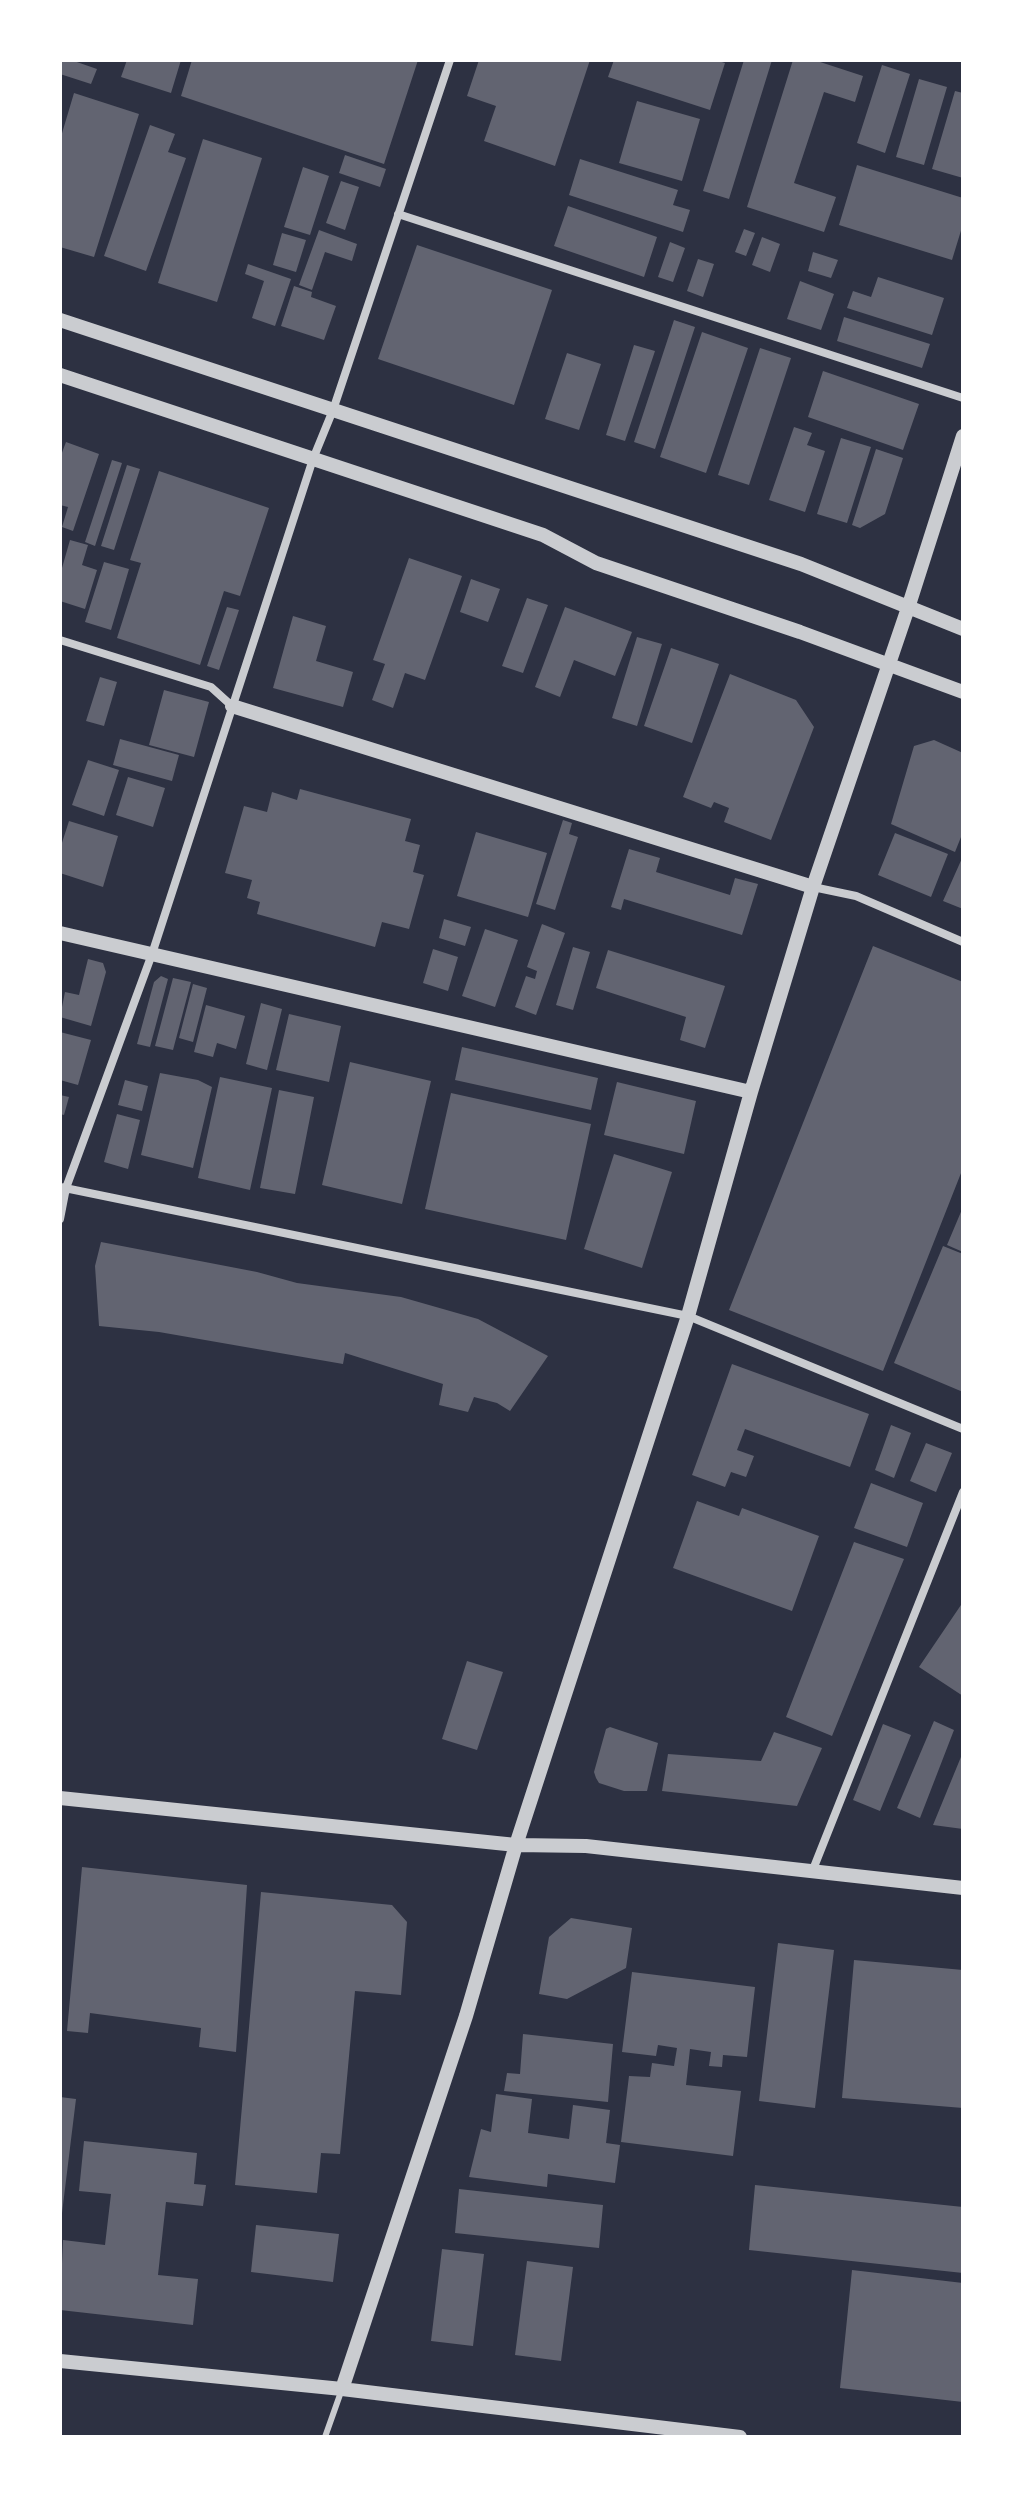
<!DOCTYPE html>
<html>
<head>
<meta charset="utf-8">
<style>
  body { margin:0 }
  #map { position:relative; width:1023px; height:2497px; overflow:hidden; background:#2d3142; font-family:Bitter,serif }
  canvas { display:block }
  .frame { position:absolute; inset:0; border:62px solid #fff; pointer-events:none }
</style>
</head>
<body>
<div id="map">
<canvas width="1023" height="2497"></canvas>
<div class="frame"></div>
</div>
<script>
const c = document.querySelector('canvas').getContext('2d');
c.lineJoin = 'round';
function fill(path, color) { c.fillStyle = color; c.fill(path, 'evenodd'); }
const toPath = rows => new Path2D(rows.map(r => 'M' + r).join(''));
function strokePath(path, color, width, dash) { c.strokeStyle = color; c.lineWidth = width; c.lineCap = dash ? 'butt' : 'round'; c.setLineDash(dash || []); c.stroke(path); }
const building = toPath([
  [60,60,71,60,97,69,91,84,60,74],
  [127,60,181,60,171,93,121,77],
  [192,60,418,60,384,164,181,96],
  [479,60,590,60,555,166,484,141,496,106,467,96],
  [614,60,715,60,725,63,710,110,608,77],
  [744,60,772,60,729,199,703,191],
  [793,60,814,60,863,76,855,102,824,92,794,183,836,197,824,232,747,207],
  [882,65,910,74,885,153,857,143],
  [919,79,947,87,924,165,896,157],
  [955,91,963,93,963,178,932,169],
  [74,93,139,114,94,257,60,247,60,140],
  [637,101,700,119,682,181,619,163],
  [150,125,175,134,168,152,186,158,146,271,104,256],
  [203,139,262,158,217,302,158,283],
  [345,155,386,169,380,187,339,173],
  [580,159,678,190,673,205,690,210,683,232,569,195],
  [857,165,963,198,963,224,952,260,839,225],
  [303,167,329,176,310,235,284,227],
  [341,181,359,187,345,230,326,223],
  [568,206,657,237,644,277,554,246],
  [744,229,755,233,746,256,735,252],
  [319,230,357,244,352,261,325,252,312,290,299,285],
  [282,233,306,240,296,272,273,265],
  [762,237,780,244,770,272,752,265],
  [670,242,685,248,673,282,658,277],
  [417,245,552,290,514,405,378,359],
  [813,252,838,260,831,278,808,271],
  [698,259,714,264,703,297,687,291],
  [248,264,291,279,275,326,252,318,264,281,245,274],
  [878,277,944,298,932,335,847,308,853,291,871,297],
  [800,281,834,294,821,330,787,319],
  [294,286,312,292,311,297,336,306,324,340,281,326],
  [844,317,930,344,922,368,837,341],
  [674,320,695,327,655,449,634,442],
  [702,332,748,348,706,473,660,457],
  [634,345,655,351,625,441,606,435],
  [760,348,791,358,749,485,718,475],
  [567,353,601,364,579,430,545,419],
  [823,371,919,404,903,450,808,417],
  [794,427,812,433,807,445,825,451,805,512,769,500],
  [841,438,871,447,847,523,817,514],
  [66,442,99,454,73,531,62,527,68,507,60,505,60,458],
  [876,449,903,458,885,514,860,528,852,525],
  [112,460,122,463,95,546,85,542],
  [127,465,140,469,114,550,101,546],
  [159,471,269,508,240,596,224,591,200,665,117,638,141,563,130,560],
  [70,540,88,545,82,565,97,570,85,609,60,601,60,575],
  [409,558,462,576,425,680,405,673,393,708,372,700,385,664,373,660],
  [104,562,129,569,111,630,85,622],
  [471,579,500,589,488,622,460,612],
  [527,598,548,605,523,673,502,666],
  [227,607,239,610,219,670,207,666],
  [565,607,632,632,615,676,574,660,560,697,535,687],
  [293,616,326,626,316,661,353,672,343,707,273,688],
  [637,637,662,644,637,726,612,718],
  [671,648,719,664,692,743,644,726],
  [730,674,796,700,814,727,771,840,724,822,729,808,714,802,711,808,683,797],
  [100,677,117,682,104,726,86,721],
  [164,690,209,702,194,757,149,745],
  [120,739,179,755,172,781,113,765],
  [934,740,963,753,963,832,955,852,891,824,914,746],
  [88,760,119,770,104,816,72,805],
  [128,777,165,788,153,827,116,815],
  [300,789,411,819,405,841,420,845,413,872,424,875,409,929,382,922,375,947,257,914,260,902,247,898,252,880,225,873,244,806,267,812,272,792,297,800],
  [563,820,572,823,569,834,578,837,555,910,536,904],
  [69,821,118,836,103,887,60,873,60,849],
  [476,832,547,853,528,917,457,896],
  [895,833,948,854,931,897,878,875],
  [629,849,660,858,656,872,730,895,735,878,758,884,742,935,624,899,621,910,611,907],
  [963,856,963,909,943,901],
  [444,919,471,927,465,946,439,938],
  [542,924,565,933,536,1015,515,1007,526,976,535,979,537,971,527,967],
  [485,929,518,940,495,1007,462,996],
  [873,946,963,982,963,1168,883,1371,729,1310],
  [573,947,590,952,573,1010,556,1005],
  [433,949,458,957,448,991,423,983],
  [608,950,725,986,705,1048,680,1040,686,1017,596,988],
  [88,959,103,963,106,972,91,1026,60,1017,65,992,79,995],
  [161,976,168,979,150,1047,137,1044,154,982],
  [173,978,191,982,173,1050,155,1046],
  [193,984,207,988,193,1042,179,1038],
  [261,1003,282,1009,267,1070,246,1064],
  [206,1005,245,1016,236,1049,217,1043,213,1057,194,1052],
  [289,1014,341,1026,329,1082,276,1070],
  [60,1032,91,1040,78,1085,60,1080],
  [462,1047,598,1078,591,1110,455,1080],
  [350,1062,431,1081,402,1204,322,1185],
  [160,1073,198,1080,212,1087,193,1168,141,1155],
  [220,1077,272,1088,250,1190,198,1178],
  [125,1080,148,1086,142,1111,118,1105],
  [617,1082,696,1101,684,1154,604,1135],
  [279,1090,314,1097,295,1194,260,1188],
  [451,1093,591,1124,566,1240,425,1209],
  [60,1095,69,1097,64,1115,60,1114],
  [117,1114,140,1120,128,1169,104,1162],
  [614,1154,672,1172,642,1268,584,1249],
  [963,1207,963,1252,947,1245],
  [101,1242,257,1272,297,1283,401,1297,478,1319,548,1356,510,1411,497,1403,474,1397,468,1412,439,1405,443,1384,345,1353,343,1364,159,1332,99,1326,95,1266],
  [943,1246,963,1254,963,1392,894,1363],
  [732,1364,869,1414,850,1467,745,1429,737,1450,754,1456,746,1477,731,1472,725,1487,692,1475],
  [891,1425,911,1433,894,1478,875,1470],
  [926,1443,952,1453,936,1492,910,1481],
  [871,1483,923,1503,907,1547,854,1528],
  [697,1501,739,1516,742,1508,819,1536,792,1611,673,1568],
  [854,1542,904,1559,832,1736,786,1717],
  [963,1602,963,1696,919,1667],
  [467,1661,503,1672,477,1750,442,1739],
  [934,1721,954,1730,920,1818,897,1808],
  [883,1724,911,1735,880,1811,853,1800],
  [610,1727,658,1743,647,1791,624,1791,599,1783,596,1778,594,1772,606,1729],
  [774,1732,822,1748,797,1806,662,1791,668,1754,761,1761],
  [963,1752,963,1829,933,1825],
  [82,1867,247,1885,236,2052,199,2047,201,2028,90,2013,88,2033,67,2031],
  [261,1892,392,1905,407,1922,401,1995,355,1991,340,2154,321,2153,317,2193,235,2185],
  [571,1918,632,1928,626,1968,567,1999,539,1994,549,1937],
  [778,1943,834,1950,815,2108,759,2101],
  [854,1960,963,1970,963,2108,842,2098],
  [632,1972,755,1987,747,2057,723,2055,722,2067,709,2066,711,2052,690,2049,686,2085,741,2091,733,2156,621,2142,629,2076,650,2077,652,2063,674,2066,677,2048,658,2045,656,2056,622,2052],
  [523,2034,613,2044,608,2102,504,2091,507,2073,520,2074],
  [496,2094,532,2099,528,2133,569,2139,573,2105,610,2110,606,2143,620,2145,615,2183,548,2174,547,2187,469,2177,481,2129,491,2132],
  [60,2097,76,2099,62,2213,60,2213],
  [84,2141,197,2153,194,2184,206,2185,203,2206,166,2202,158,2275,198,2279,193,2325,60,2310,63,2240,105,2245,111,2194,79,2191],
  [755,2185,963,2207,963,2273,749,2250],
  [459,2189,603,2205,599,2248,455,2233],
  [256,2225,339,2234,333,2282,251,2272],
  [442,2249,484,2254,473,2346,431,2341],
  [527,2261,573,2267,561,2361,515,2355],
  [852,2270,963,2283,963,2402,840,2388]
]);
const service = toPath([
  [325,2437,342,2389]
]);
const minor = toPath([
  [398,214,963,398],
  [60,640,211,687,232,706],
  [813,887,856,896,963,942],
  [60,1187,688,1316,963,1429],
  [60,1219,66,1188,152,954,313,459,333,410,450,60],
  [812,1872,963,1492]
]);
const tertiary = toPath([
  [60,320,801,564,963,629],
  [60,375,543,535,596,563,800,632,963,692],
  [232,706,813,887],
  [60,933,751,1092],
  [60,1798,516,1845,586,1846,963,1888],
  [60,2361,342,2389,740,2437],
  [342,2389,466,2016,516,1845,688,1316,751,1092,813,887,908,608,963,436]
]);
fill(building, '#626471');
strokePath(service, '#caccd0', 6);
strokePath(minor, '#caccd0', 8);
strokePath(tertiary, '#caccd0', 14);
</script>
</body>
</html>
